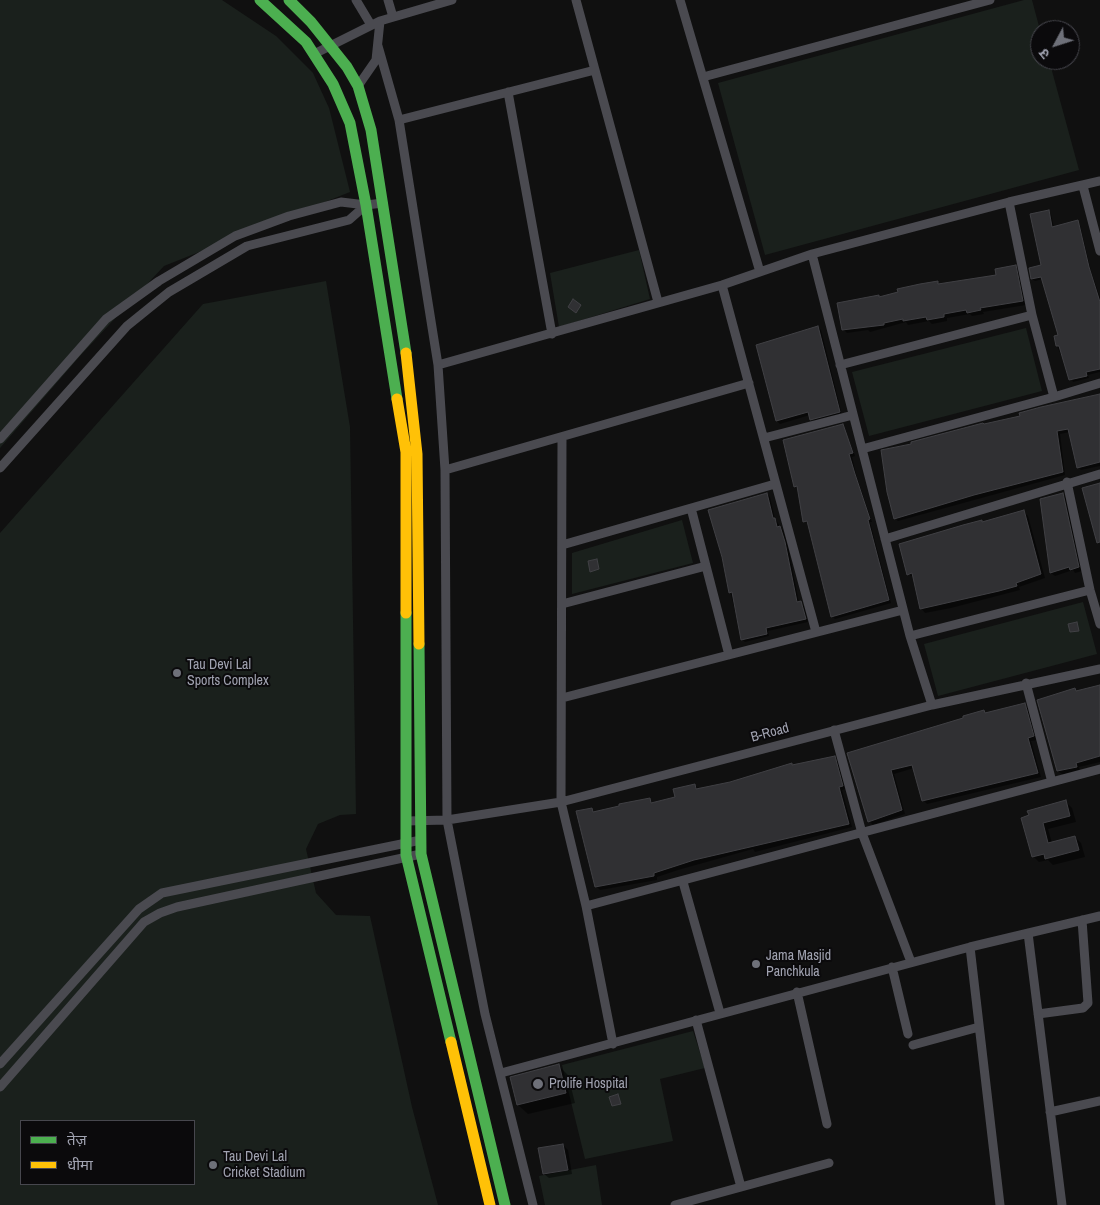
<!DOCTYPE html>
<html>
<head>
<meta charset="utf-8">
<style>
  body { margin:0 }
  #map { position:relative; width:1100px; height:1205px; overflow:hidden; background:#101010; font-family:"Archivo Narrow","Noto Sans Devanagari",sans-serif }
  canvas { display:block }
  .legend { position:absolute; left:20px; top:1120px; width:175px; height:65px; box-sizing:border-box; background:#0b0a0c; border:1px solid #47474e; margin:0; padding:6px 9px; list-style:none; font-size:15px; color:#a1a3b1 }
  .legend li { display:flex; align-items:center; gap:10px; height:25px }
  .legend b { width:25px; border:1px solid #47474e }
  .north { position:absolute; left:1030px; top:20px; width:50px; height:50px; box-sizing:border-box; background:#0b0a0c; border:1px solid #47474e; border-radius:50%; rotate:230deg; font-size:14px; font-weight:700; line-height:20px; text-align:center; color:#a1a3b1 }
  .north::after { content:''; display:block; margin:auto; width:18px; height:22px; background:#6e7079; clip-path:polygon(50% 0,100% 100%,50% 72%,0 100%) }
</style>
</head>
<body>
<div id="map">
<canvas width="1100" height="1205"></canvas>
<ul class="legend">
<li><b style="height:6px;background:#4caf50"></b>तेज़</li>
<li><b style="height:6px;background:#ffc107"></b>धीमा</li>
</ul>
<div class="north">उ</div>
</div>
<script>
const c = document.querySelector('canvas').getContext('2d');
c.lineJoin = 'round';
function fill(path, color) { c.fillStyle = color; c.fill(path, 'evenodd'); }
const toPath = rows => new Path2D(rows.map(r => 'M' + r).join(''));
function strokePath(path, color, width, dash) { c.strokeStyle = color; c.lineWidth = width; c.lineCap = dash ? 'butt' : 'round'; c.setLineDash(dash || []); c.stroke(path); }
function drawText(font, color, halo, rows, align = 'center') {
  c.font = font + ' "Archivo Narrow",sans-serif'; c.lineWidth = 4; c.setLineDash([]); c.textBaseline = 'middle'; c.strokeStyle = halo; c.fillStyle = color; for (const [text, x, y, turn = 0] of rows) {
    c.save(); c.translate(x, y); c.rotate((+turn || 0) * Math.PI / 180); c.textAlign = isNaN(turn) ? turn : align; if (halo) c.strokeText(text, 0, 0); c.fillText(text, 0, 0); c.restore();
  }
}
const green = toPath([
  [0,0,222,0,276,36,313,73,329,108,350,192,164,266,80,356,0,448],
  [1024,0,1032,0,1040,30,1040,60,1049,60,1079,170,765,255,718,83],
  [639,250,650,299,559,327,550,273],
  [326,281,350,427,356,814,340,815,318,824,306,849,316,893,336,915,370,916,412,1107,438,1205,0,1205,0,533,203,304],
  [21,1121,194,1121,194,1184,21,1184],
  [1026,328,1042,391,869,436,852,372],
  [682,520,693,563,572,594,572,553],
  [1083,602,1097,654,938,696,924,644],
  [693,1031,705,1068,660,1079,673,1141,585,1159,562,1065],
  [596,1165,602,1205,545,1205,539,1176]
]);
const shadow = toPath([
  [1048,211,1051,214,1054,228,1078,222,1080,225,1091,271,1100,297,1100,372,1088,375,1089,378,1073,382,1057,346,1059,336,1043,279,1035,281,1032,279,1042,266],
  [1015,267,1019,271,1026,305,983,312,984,314,972,316,970,314,947,318,947,321,932,324,929,321,908,325,906,322,870,332,868,330,847,333,843,329,880,298,937,282,940,285,997,276],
  [818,327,821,330,842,415,814,422,810,415,780,424,777,421,757,346],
  [1100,394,1100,466,1081,470,1078,467,1070,432,1060,434,1065,475,898,521,895,518,984,426,1021,417,1020,414],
  [843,425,855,456,852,457,857,478,872,522,870,522,891,603,835,619,832,616,809,524,804,521,799,490,795,486],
  [767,494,770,497,775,519,783,530,788,546,799,603,804,606,808,622,768,631,769,636,745,642,742,639,710,511],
  [1063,494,1066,498,1082,571,1075,573,1073,570,1055,576,1051,573,1042,500],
  [1024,512,1028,516,1045,578,1019,587,1020,590,951,608,925,613,921,608,915,578,908,574,981,521,983,523],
  [1100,686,1100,762,1079,767,1080,771,1063,775,1058,771,1049,735,1075,689,1077,692],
  [1024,704,1028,708,1037,740,1031,741,1041,777,927,804,923,800,914,768,894,774,905,814,873,825,869,821,859,785,986,714],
  [834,758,838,762,846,789,842,790,852,827,755,852,753,849,678,870,657,877,657,880,600,890,596,886,592,809,596,813,649,799,654,804,676,798,695,785,699,789],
  [1065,801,1072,808,1076,822,1048,829,1052,843,1075,837,1081,843,1085,857,1053,865,1048,860,1039,862,1033,856,1030,816],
  [558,1065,568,1075,575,1103,528,1114,518,1105,512,1078],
  [563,1145,568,1150,572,1174,549,1178,544,1174]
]);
const building = toPath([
  [1049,210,1052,227,1078,220,1089,267,1100,302,1100,369,1086,372,1087,376,1069,380,1059,346,1056,346,1054,336,1058,335,1041,277,1031,279,1029,268,1041,265,1030,214,1049,210],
  [1016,265,1023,301,980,308,981,310,967,313,966,310,944,314,944,317,927,320,926,317,903,321,903,319,884,323,884,325,842,330,837,303,879,295,879,297,898,292,897,289,920,284,938,281,938,284,996,275,995,269,1016,265],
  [573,299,581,305,576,313,568,307,573,299],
  [818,326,840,412,810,420,808,412,776,421,756,345,818,326],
  [1100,394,1100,462,1077,468,1068,429,1057,431,1063,472,974,495,894,519,887,492,881,450,911,444,911,442,983,423,984,424,1020,416,1019,413,1041,407,1100,394],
  [843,424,853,453,849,454,855,474,870,519,868,520,889,600,831,617,807,521,803,522,797,486,794,487,783,440,843,424],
  [1100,483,1100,542,1097,543,1082,488,1100,483],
  [767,493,773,518,775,518,777,527,780,526,785,542,797,602,801,601,806,619,766,628,767,634,741,640,732,592,729,593,722,557,708,510,767,493],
  [1063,493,1079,567,1070,570,1069,567,1050,573,1040,499,1063,493],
  [1024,510,1041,574,1016,583,1017,586,999,591,920,609,912,573,907,575,899,544,963,525,982,520,982,522,1024,510],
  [597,559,599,569,590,572,588,561,597,559],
  [1077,622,1079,631,1070,632,1068,624,1077,622],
  [1100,685,1100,756,1076,763,1077,767,1057,771,1037,700,1075,688,1076,691,1100,685],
  [1025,703,1034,736,1028,738,1038,773,922,801,912,765,891,770,902,810,868,822,847,753,963,718,963,716,984,710,985,713,1025,703],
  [835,756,843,786,839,787,849,824,694,860,654,873,654,876,595,887,576,811,592,808,593,812,619,806,619,804,650,798,651,803,675,797,673,789,695,784,696,789,730,782,792,763,792,765,835,756],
  [1066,800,1070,816,1043,823,1048,843,1075,836,1079,850,1045,859,1044,854,1032,857,1021,818,1029,815,1027,811,1066,800],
  [559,1064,566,1093,517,1105,510,1077,559,1064],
  [618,1094,621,1104,612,1106,609,1097,618,1094],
  [563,1144,568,1170,543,1174,538,1148,563,1144]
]);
const street = toPath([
  [356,0,371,25],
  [388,0,393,17],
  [576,0,658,302],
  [680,0,760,272],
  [378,46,399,120,438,365,445,470,447,820,485,1014,533,1205],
  [314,54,380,21,452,0],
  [703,77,990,0],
  [358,86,376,60,380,21],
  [508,92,552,334],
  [399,120,595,70],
  [1083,186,1100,251],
  [1009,202,1032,315,1054,397],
  [812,254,910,636,932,705],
  [722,285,816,632],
  [438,365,722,285,812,254,1009,202,1100,181],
  [840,365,1032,315],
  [562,437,561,802,586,906,613,1044],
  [764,438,853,415],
  [0,439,106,319,159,281,235,236,289,216,341,202,366,205,383,203],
  [862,449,1054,397,1100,383],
  [0,468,127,326,169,292,247,246,349,220,366,205],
  [445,470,749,383],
  [1067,482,1090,590,1100,624],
  [691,508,729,655],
  [885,539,1100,474],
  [562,545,775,484],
  [562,604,706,566],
  [910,636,1090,590],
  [1026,683,1052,782],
  [562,698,903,610],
  [834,730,862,833,911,962],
  [406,821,447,820,561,802,932,705,1100,669],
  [683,882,720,1013],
  [586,906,1100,769],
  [1028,933,1062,1205],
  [970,947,1000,1205],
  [892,967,908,1034],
  [797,992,827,1124],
  [1038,1014,1083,1008,1088,1003,1082,920],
  [696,1020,741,1187],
  [913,1045,979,1027],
  [0,1064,139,909,162,893,421,840],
  [501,1073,970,947,1100,916],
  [0,1087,144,922,160,913,177,907,421,854],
  [1050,1112,1100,1101],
  [675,1205,829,1163]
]);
const fast = toPath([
  [260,0,306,42,333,84,350,123,366,205,397,399],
  [289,0,311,22,347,67,358,86,371,130,406,353],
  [406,613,406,855,451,1042],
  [419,644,421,854,505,1205]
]);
const slow = toPath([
  [406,353,417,454,419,644],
  [397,399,406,452,406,613],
  [451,1042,490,1205]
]);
const markers = [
  [177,673,5,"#6e7079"],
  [756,964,5,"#6e7079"],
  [538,1084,6,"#6e7079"],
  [213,1165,5,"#6e7079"]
];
const poiNames = [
  ["Tau Devi Lal",187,665],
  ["Sports Complex",187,681],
  ["Jama Masjid",766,956],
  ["Panchkula",766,972],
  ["Prolife Hospital",549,1084],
  ["Tau Devi Lal",223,1157],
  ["Cricket Stadium",223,1173]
];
const streetNames = [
  ["B-Road",770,733,-15]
];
fill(green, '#1a201c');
fill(shadow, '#0007');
fill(building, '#303033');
strokePath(building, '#404044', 1);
strokePath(street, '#4a4a50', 9);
strokePath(fast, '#4caf50', 11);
strokePath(slow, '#ffc107', 11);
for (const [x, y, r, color] of markers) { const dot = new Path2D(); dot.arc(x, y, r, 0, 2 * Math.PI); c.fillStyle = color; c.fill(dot); strokePath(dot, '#0b0a0c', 2); }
drawText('14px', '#a1a3b1', '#0b0a0c', poiNames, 'left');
drawText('14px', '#a1a3b1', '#0b0a0c', streetNames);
</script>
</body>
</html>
